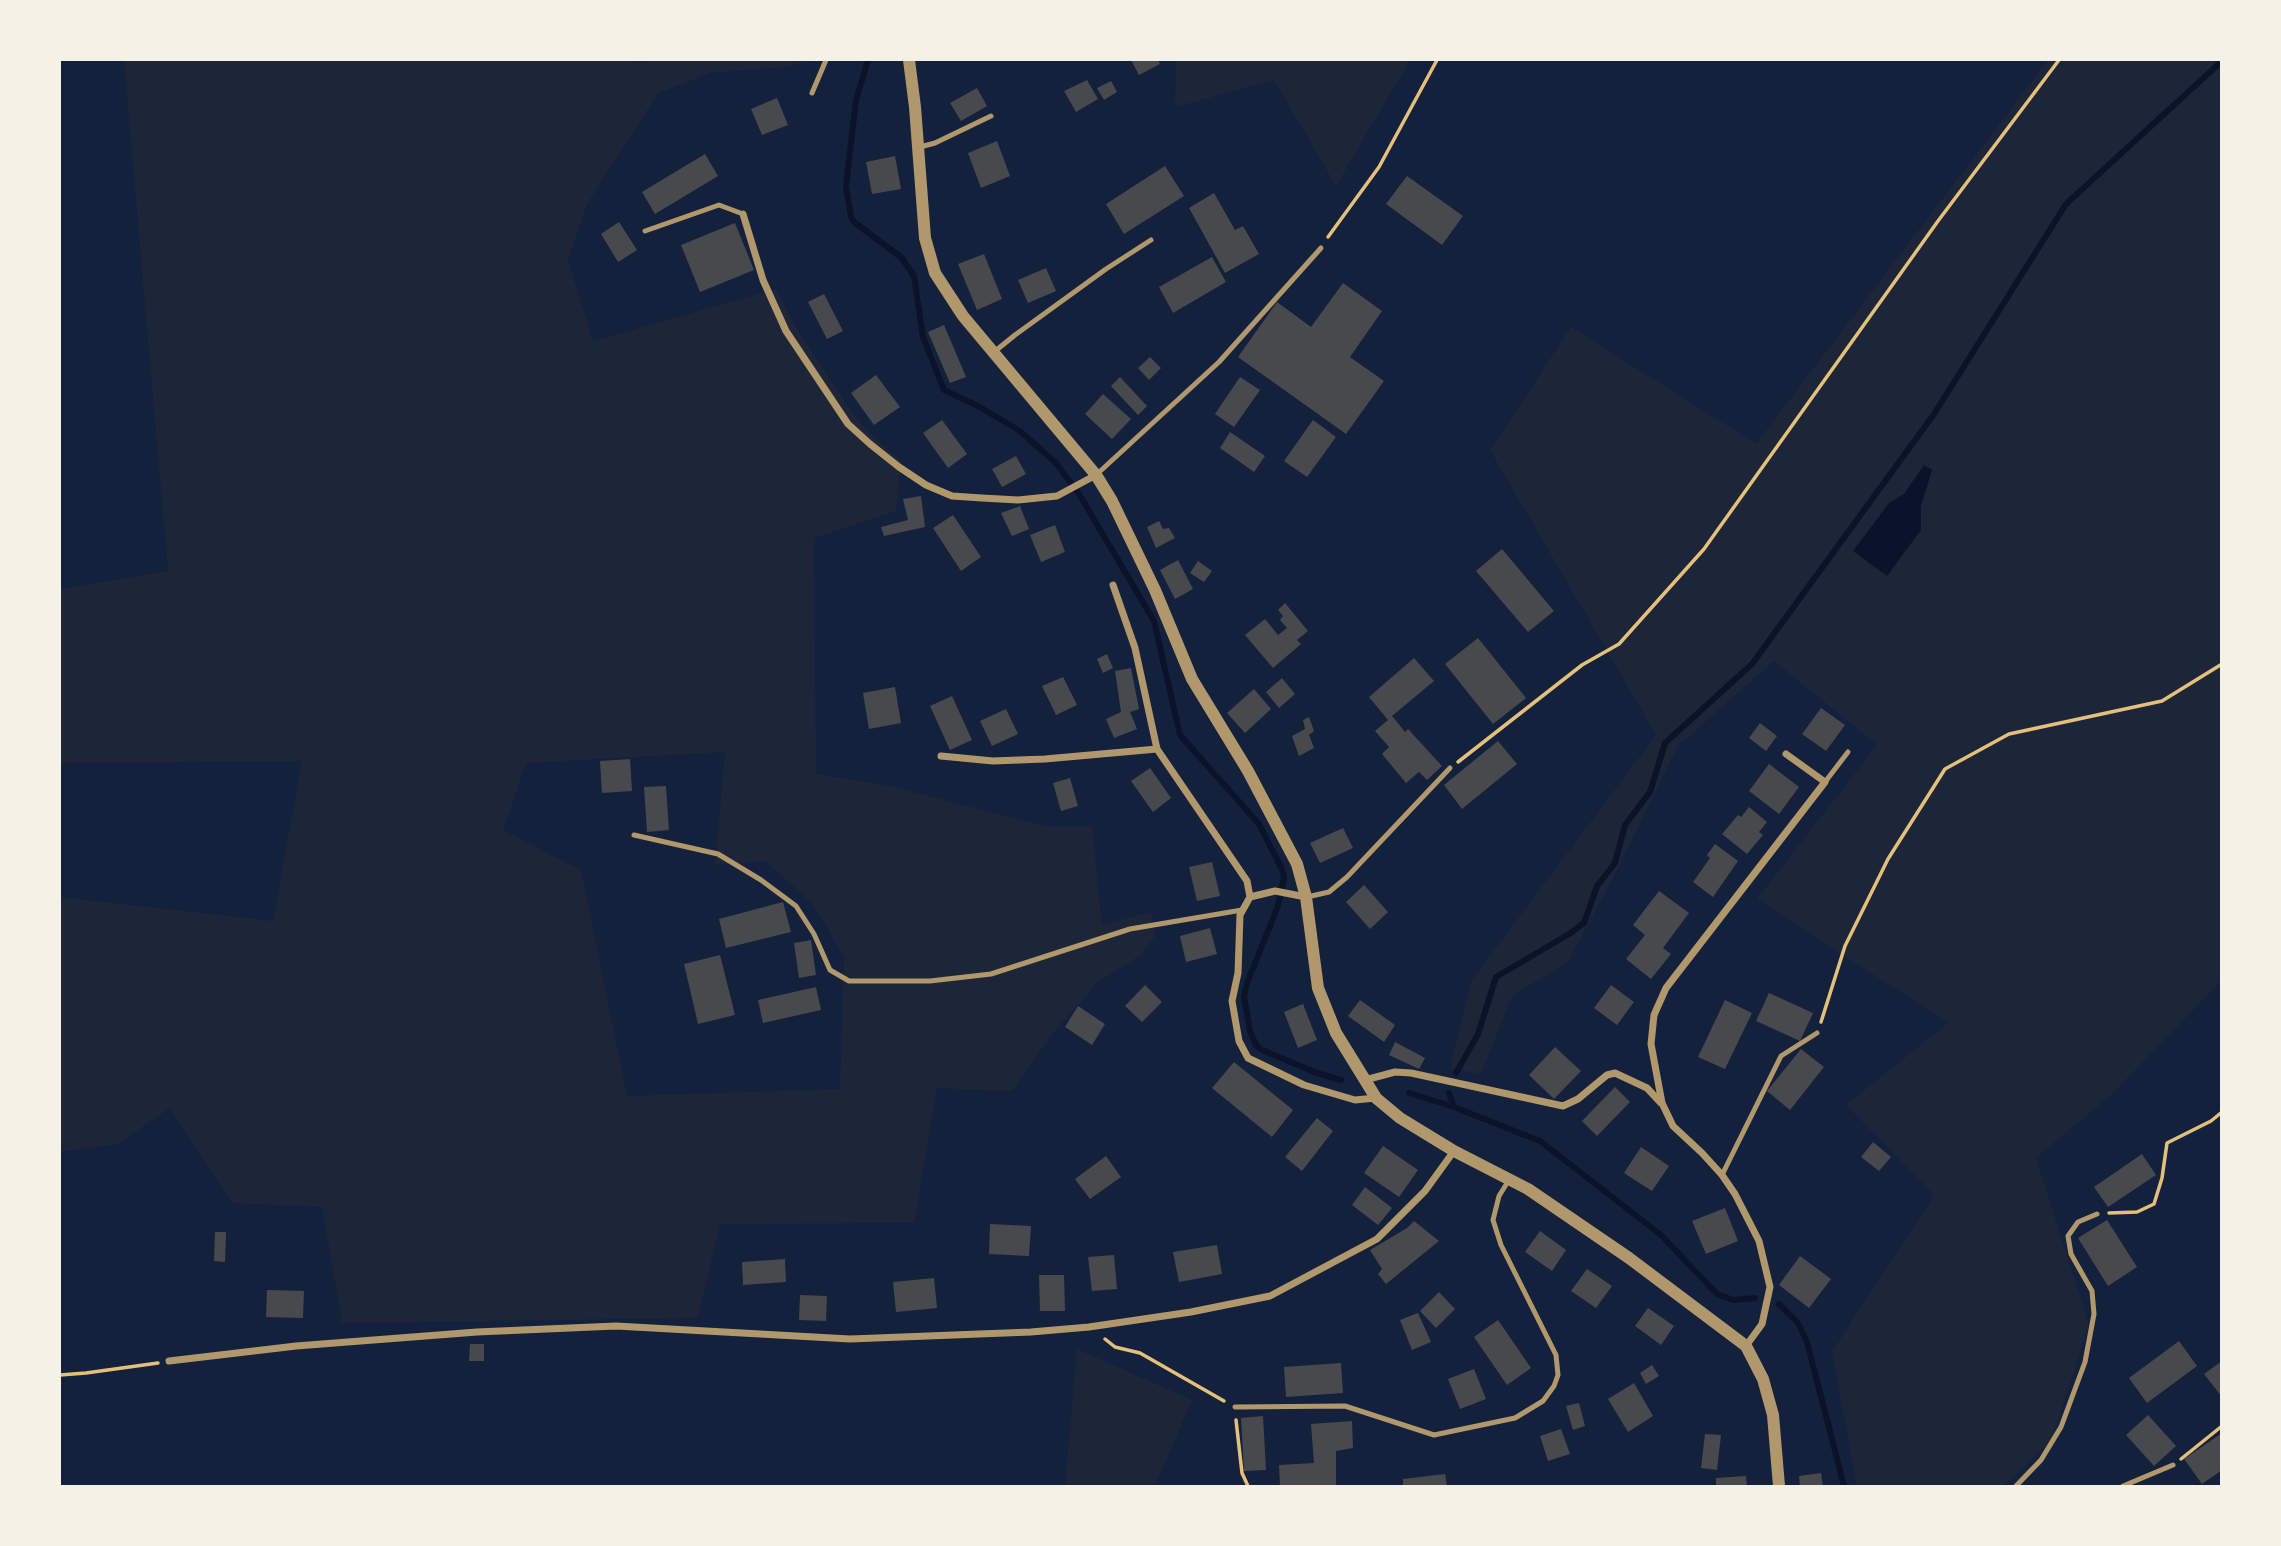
<!DOCTYPE html>
<html>
<head>
<meta charset="utf-8">
<style>
  body { margin:0 }
  #map { position:relative; width:2281px; height:1546px; overflow:hidden; background:#14213d; font-family:Inter,sans-serif }
  canvas { display:block }
  .frame { position:absolute; inset:0; border:61px solid #f6f1e7; pointer-events:none }
</style>
</head>
<body>
<div id="map">
<canvas width="2281" height="1546"></canvas>
<div class="frame"></div>
</div>
<script>
const c = document.querySelector('canvas').getContext('2d');
c.lineJoin = 'round';
function fill(path, color) { c.fillStyle = color; c.fill(path, 'evenodd'); }
const toPath = rows => new Path2D(rows.map(r => 'M' + r).join(''));
function strokePath(path, color, width, dash) { c.strokeStyle = color; c.lineWidth = width; c.lineCap = dash ? 'butt' : 'round'; c.setLineDash(dash || []); c.stroke(path); }
const green = toPath([
  [124,60,630,60,642,63,647,60,811,60,787,67,711,73,658,93,587,204,568,260,593,341,776,289,800,334,847,405,871,435,901,461,896,511,814,538,816,774,886,785,1049,827,1092,826,1102,925,1151,912,1155,936,1142,954,1097,983,1053,1033,1012,1091,937,1088,914,1223,720,1224,698,1318,342,1323,322,1207,232,1203,170,1108,117,1144,60,1152,60,897,273,921,302,761,60,763,60,589,168,571],
  [725,752,715,865,765,861,812,903,844,957,840,1089,627,1096,581,870,503,830,526,763],
  [1176,60,1410,60,1336,186,1274,80,1175,107],
  [2048,60,2221,60,2221,981,2111,1095,2036,1158,2089,1325,2051,1442,2003,1486,1857,1486,1832,1352,1934,1195,1846,1105,1948,1023,1757,899,1877,745,1774,661,1678,746,1618,868,1568,962,1512,996,1481,1074,1450,1068,1471,981,1656,735,1490,450,1571,327,1756,444],
  [1077,1349,1192,1400,1155,1486,1065,1486]
]);
const water = toPath([
  [1924,465,1932,470,1921,506,1921,530,1887,576,1853,551,1889,503,1904,494]
]);
const stream = toPath([
  [868,60,856,100,846,186,851,217,854,222,902,258,914,276,923,337,944,390,978,406,1020,431,1056,463,1079,494,1154,621,1180,735,1259,824,1282,869,1284,878,1278,906,1247,983,1244,997,1250,1031,1256,1045,1262,1050,1317,1073,1341,1080],
  [1456,1073,1478,1034,1496,977,1569,934,1584,923,1597,886,1615,863,1625,825,1650,792,1665,743,1752,664,1934,414,2066,204,2222,61],
  [1409,1093,1454,1107,1540,1141,1661,1235,1717,1294,1733,1300,1755,1298],
  [1449,1093,1454,1107],
  [1779,1304,1798,1323,1807,1342,1844,1486]
]);
const building = toPath([
  [1131,60,1158,60,1160,64,1139,75],
  [1087,80,1098,99,1076,112,1064,91],
  [1111,81,1117,92,1104,100,1097,88],
  [977,88,987,106,961,121,950,103],
  [777,98,788,125,762,135,751,109],
  [997,141,1010,176,981,188,968,153],
  [705,154,718,176,655,214,642,192],
  [895,156,901,189,872,194,866,162],
  [1165,166,1184,196,1124,234,1106,204],
  [1407,176,1463,216,1442,245,1386,204],
  [1214,193,1235,230,1243,226,1259,254,1225,273,1189,208],
  [619,222,637,250,618,262,601,234],
  [735,223,754,270,700,292,681,245],
  [984,254,1002,299,977,310,958,264],
  [1212,257,1226,282,1173,313,1159,287],
  [1046,268,1056,291,1028,303,1018,280],
  [1343,283,1382,311,1350,357,1384,381,1346,434,1238,357,1277,302,1311,327],
  [824,294,843,331,827,339,808,302],
  [944,325,966,377,950,383,928,332],
  [1150,357,1161,368,1149,380,1138,368],
  [876,375,900,407,874,425,851,393],
  [1120,377,1147,406,1138,415,1111,386],
  [1240,377,1260,390,1234,427,1215,414],
  [1103,394,1131,419,1112,439,1085,414],
  [942,420,967,454,948,468,923,433],
  [1313,420,1336,437,1307,477,1284,461],
  [1230,432,1265,456,1254,472,1220,448],
  [1016,456,1026,474,1002,487,992,469],
  [921,496,925,527,884,536,881,527,908,520,903,499],
  [1020,506,1029,529,1012,536,1001,513],
  [953,515,981,557,961,571,933,528],
  [1159,521,1163,529,1169,528,1175,538,1156,548,1147,527],
  [1055,525,1065,552,1041,562,1030,535],
  [1502,549,1554,611,1528,632,1476,571],
  [1178,560,1193,589,1175,599,1160,570],
  [1198,561,1212,571,1204,582,1190,573],
  [1285,603,1308,631,1297,640,1301,644,1273,668,1245,635,1265,619,1278,635,1287,628,1280,620,1283,616,1278,610],
  [1478,638,1526,698,1493,724,1445,664],
  [1107,654,1113,668,1103,673,1097,659],
  [1414,658,1434,681,1392,716,1405,732,1408,729,1442,766,1427,780,1419,772,1406,783,1382,754,1389,747,1375,731,1388,720,1369,697],
  [1131,668,1139,709,1130,712,1137,729,1114,738,1106,719,1121,712,1115,671],
  [1063,677,1077,705,1056,715,1042,686],
  [1282,678,1295,694,1279,708,1266,692],
  [895,687,901,723,869,729,863,693],
  [1254,689,1271,709,1245,733,1227,713],
  [952,696,972,740,950,750,930,706],
  [1821,708,1845,725,1826,751,1802,734],
  [1006,709,1018,734,992,746,980,721],
  [1309,717,1314,731,1309,735,1314,748,1299,756,1292,736,1305,729,1303,720],
  [1760,723,1777,736,1766,751,1749,738],
  [1498,741,1517,764,1462,809,1444,785],
  [630,759,632,791,602,793,600,761],
  [1769,764,1799,787,1779,814,1749,791],
  [1150,768,1171,798,1153,812,1131,781],
  [1070,778,1078,806,1061,811,1053,783],
  [666,786,669,830,647,832,644,787],
  [1749,807,1767,822,1759,832,1763,835,1747,854,1722,834,1738,815,1741,817],
  [1343,828,1353,848,1320,863,1310,843],
  [1715,844,1738,861,1713,897,1693,882,1710,858,1707,855],
  [1212,862,1220,896,1197,901,1189,867],
  [1364,885,1388,912,1370,929,1346,902],
  [1659,891,1689,913,1663,948,1671,954,1651,979,1626,959,1645,935,1633,925],
  [783,902,791,932,726,948,719,919],
  [1210,928,1217,954,1186,962,1180,936],
  [811,940,816,975,799,978,794,943],
  [720,955,735,1015,698,1024,684,964],
  [1145,985,1162,1002,1142,1022,1125,1006],
  [1611,985,1634,1002,1617,1025,1594,1008],
  [816,987,821,1010,763,1023,758,1000],
  [1769,993,1813,1013,1800,1041,1756,1021],
  [1360,1000,1395,1025,1384,1042,1348,1016],
  [1725,1000,1752,1013,1725,1069,1698,1057],
  [1303,1004,1317,1040,1298,1048,1284,1012],
  [1078,1006,1105,1024,1092,1045,1065,1027],
  [1395,1042,1425,1058,1419,1069,1389,1055],
  [1555,1047,1581,1071,1554,1099,1529,1075],
  [1801,1049,1824,1067,1790,1110,1767,1091],
  [1234,1062,1293,1110,1272,1137,1212,1088],
  [1615,1087,1630,1102,1597,1136,1582,1121],
  [1317,1118,1333,1131,1302,1171,1285,1157],
  [1873,1142,1891,1157,1879,1171,1861,1157],
  [1383,1146,1418,1170,1399,1197,1364,1173],
  [1641,1147,1669,1166,1652,1191,1624,1173],
  [2142,1154,2156,1175,2108,1207,2094,1187],
  [1106,1156,1121,1177,1090,1199,1075,1179],
  [1365,1187,1392,1208,1378,1225,1352,1205],
  [1725,1208,1738,1241,1706,1254,1692,1221],
  [2107,1220,2137,1267,2108,1286,2078,1238],
  [1414,1221,1439,1241,1386,1284,1378,1274,1382,1269,1370,1250,1407,1228],
  [990,1224,1031,1226,1029,1256,989,1254],
  [1540,1231,1566,1250,1552,1271,1525,1252],
  [215,1232,226,1232,225,1262,214,1261],
  [1217,1245,1222,1274,1179,1282,1173,1252],
  [1114,1255,1117,1289,1092,1291,1088,1257],
  [1800,1256,1831,1279,1809,1308,1779,1285],
  [785,1259,786,1282,743,1285,742,1262],
  [1587,1269,1612,1286,1596,1308,1571,1291],
  [1039,1275,1064,1275,1065,1311,1040,1311],
  [934,1278,937,1308,896,1312,893,1282],
  [267,1290,304,1291,303,1318,266,1317],
  [1439,1292,1455,1309,1436,1328,1420,1311],
  [800,1295,827,1296,826,1321,799,1320],
  [1648,1308,1674,1326,1661,1345,1635,1326],
  [1418,1313,1431,1342,1412,1350,1400,1320],
  [1498,1320,1531,1368,1507,1385,1474,1337],
  [2179,1341,2197,1366,2147,1403,2129,1378],
  [470,1344,484,1344,484,1361,469,1361],
  [2222,1361,2222,1397,2204,1374],
  [1341,1363,1343,1393,1286,1397,1284,1367],
  [1652,1365,1659,1376,1646,1384,1640,1373],
  [1474,1369,1486,1399,1460,1409,1448,1379],
  [1634,1383,1653,1416,1628,1432,1608,1399],
  [1579,1403,1585,1426,1573,1430,1566,1406],
  [2148,1415,2176,1446,2154,1466,2126,1435],
  [1263,1416,1266,1470,1244,1471,1241,1418],
  [1352,1421,1353,1448,1336,1451,1336,1486,1280,1486,1279,1465,1314,1463,1311,1424],
  [1561,1429,1570,1454,1548,1461,1540,1436],
  [2222,1433,2222,1470,2202,1484,2184,1459],
  [1705,1434,1721,1435,1717,1470,1701,1468],
  [1821,1473,1823,1486,1800,1486,1799,1476],
  [1445,1474,1447,1486,1403,1486,1403,1479],
  [1746,1476,1747,1486,1716,1486,1716,1478]
]);
const path = toPath([
  [1328,237,1379,167,1437,60],
  [1458,762,1582,665,1619,644,1704,549,1938,221,2059,60],
  [1821,1022,1845,946,1888,859,1945,769,2009,734,2162,701,2222,664],
  [2109,1213,2137,1212,2154,1204,2162,1178,2167,1143,2211,1121,2222,1112],
  [1105,1339,1115,1347,1140,1353,1224,1401],
  [60,1375,86,1373,158,1363],
  [1236,1420,1242,1473,1248,1486],
  [2181,1459,2222,1426]
]);
const service = toPath([
  [812,93,826,60],
  [920,147,935,143,991,116],
  [645,231,719,205,743,214],
  [994,352,1015,335,1106,269,1151,240],
  [1096,475,1219,362,1321,248],
  [1825,782,1848,752],
  [634,835,718,854,761,880,796,906,814,934,830,970,849,981,930,981,991,974,1130,929,1242,910],
  [1307,897,1329,892,1347,877,1450,768],
  [1722,1175,1781,1056,1817,1033],
  [1235,1407,1345,1406,1434,1435,1515,1418,1543,1401,1554,1386,1558,1375,1556,1355,1501,1245,1493,1220,1499,1196,1509,1180],
  [2016,1486,2041,1460,2061,1427,2085,1362,2094,1314,2092,1291,2071,1254,2068,1236,2078,1222,2097,1214],
  [2123,1486,2173,1465]
]);
const minor = toPath([
  [743,214,763,280,786,331,848,424,870,444,899,467,926,485,952,496,982,498,1018,500,1057,496,1096,475],
  [1113,585,1135,648,1157,749,1247,881,1250,897,1240,915,1238,973,1232,1001,1239,1041,1248,1058,1304,1085,1355,1100,1376,1098],
  [941,756,993,761,1045,759,1157,749],
  [1250,897,1275,891,1306,897],
  [1365,1080,1395,1072,1411,1073,1563,1106,1578,1099,1607,1075,1615,1073,1647,1088,1661,1103],
  [1746,1346,1762,1324,1770,1287,1759,1241,1735,1194,1722,1175,1702,1153,1673,1126,1662,1103,1651,1044,1654,1015,1666,988,1825,782,1786,754],
  [169,1361,296,1346,477,1332,616,1326,850,1339,1031,1332,1089,1327,1191,1312,1270,1296,1377,1239,1425,1191,1454,1151]
]);
const tertiary = toPath([
  [909,60,915,107,925,238,935,273,963,316,1096,475,1112,501,1155,590,1192,679,1248,771,1297,864,1306,897,1318,988,1336,1033,1365,1080,1376,1098,1400,1118,1454,1151,1528,1189,1629,1258,1746,1346,1763,1379,1773,1415,1779,1486]
]);
fill(green, '#1d2539');
fill(water, '#0b132b');
strokePath(stream, '#0b132b', 6);
fill(building, '#48494c');
strokePath(path, '#e5c07b', 3.5);
strokePath(service, '#b1986c', 5);
strokePath(minor, '#b1986c', 7);
strokePath(tertiary, '#b1986c', 12);
</script>
</body>
</html>
